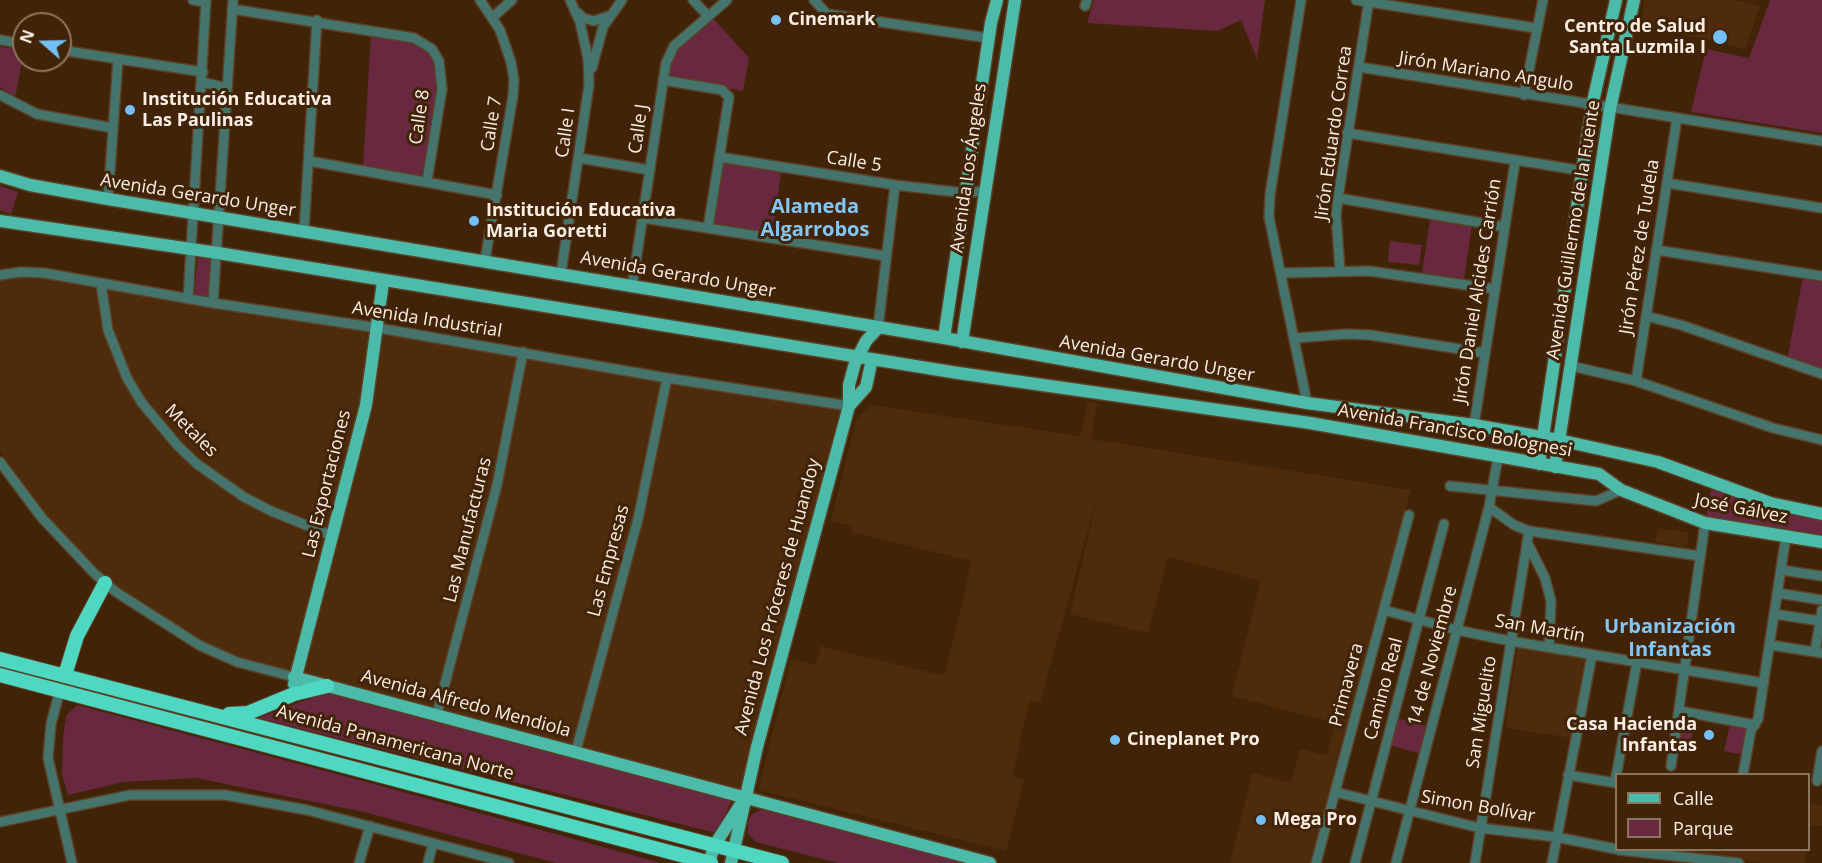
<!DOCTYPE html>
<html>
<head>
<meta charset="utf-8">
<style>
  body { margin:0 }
  #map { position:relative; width:1822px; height:863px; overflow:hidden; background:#412407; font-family:"Open Sans",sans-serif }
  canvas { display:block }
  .legend { position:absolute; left:1615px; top:773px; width:195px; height:78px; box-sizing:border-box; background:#412407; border:2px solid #8c755f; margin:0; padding:8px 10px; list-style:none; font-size:18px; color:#fceee4 }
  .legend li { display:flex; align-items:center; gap:12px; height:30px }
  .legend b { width:30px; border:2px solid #8c755f }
  .north { position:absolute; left:12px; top:12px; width:60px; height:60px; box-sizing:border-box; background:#412407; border:2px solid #8c755f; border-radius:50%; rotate:290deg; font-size:16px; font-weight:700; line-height:24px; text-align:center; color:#fceee4 }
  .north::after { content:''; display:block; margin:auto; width:21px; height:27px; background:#74c0f6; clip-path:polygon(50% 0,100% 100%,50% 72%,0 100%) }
</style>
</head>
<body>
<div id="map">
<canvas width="1822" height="863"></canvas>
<ul class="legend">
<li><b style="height:8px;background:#4dbba9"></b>Calle</li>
<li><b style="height:16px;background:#68283f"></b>Parque</li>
</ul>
<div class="north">N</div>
</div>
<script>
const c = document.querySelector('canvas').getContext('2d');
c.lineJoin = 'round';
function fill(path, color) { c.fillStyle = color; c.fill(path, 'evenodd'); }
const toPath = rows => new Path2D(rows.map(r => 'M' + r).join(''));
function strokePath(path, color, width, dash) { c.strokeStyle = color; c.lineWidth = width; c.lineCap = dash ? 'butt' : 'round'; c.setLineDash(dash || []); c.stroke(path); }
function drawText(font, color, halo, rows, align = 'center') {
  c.font = font + ' "Open Sans",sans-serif'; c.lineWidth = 6; c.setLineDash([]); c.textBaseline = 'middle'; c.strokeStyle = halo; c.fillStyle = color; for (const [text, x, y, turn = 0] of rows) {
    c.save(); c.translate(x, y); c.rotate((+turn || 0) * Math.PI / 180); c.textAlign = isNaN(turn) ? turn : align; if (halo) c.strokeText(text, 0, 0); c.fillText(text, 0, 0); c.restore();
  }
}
const built = toPath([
  [1644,0,1734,0,1760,6,1745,49,1636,24,1639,15,1643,16],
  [44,277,840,411,742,793,259,664,206,644,129,598,88,563,14,477,0,451,0,278],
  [1088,401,1097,404,1091,439,1411,490,1312,863,1230,863,1252,773,1291,783,1300,749,1327,756,1335,723,1232,696,1261,581,1168,557,1148,633,1070,614,1098,494,1040,702,1030,700,1012,776,1024,780,1006,851,758,790,791,659,816,665,821,646,944,676,972,561,851,532,852,526,831,521,856,419,871,405,1080,436],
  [1658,528,1689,533,1687,547,1655,542],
  [1518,646,1588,658,1573,738,1505,728],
  [1808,803,1822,805,1822,826,1811,825,1809,839],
  [1678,850,1807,850,1804,863,1764,863]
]);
const green = toPath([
  [1094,0,1265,0,1257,59,1241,20,1217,31,1087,23],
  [1770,0,1822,0,1822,133,1691,112,1706,49,1749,58],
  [711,16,749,58,743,91,667,78,668,64,676,49],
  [371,34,412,41,430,52,435,61,438,89,425,177,363,167],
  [0,47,24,50,15,98,0,87],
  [722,162,781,171,773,234,712,225],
  [0,186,18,192,11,214,0,210],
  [1430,219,1472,225,1464,279,1422,273],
  [1390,241,1422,245,1419,265,1388,262],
  [198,258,213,259,209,299,194,294],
  [1803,277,1822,281,1822,371,1787,360],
  [1711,489,1797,516,1822,519,1822,539,1706,518],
  [325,693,732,800,716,833,258,718],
  [77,705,374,784,661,863,556,863,364,812,196,778,123,782,68,795,62,774,63,739,66,716],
  [1683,716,1695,718,1690,746,1678,744],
  [1396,718,1429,727,1422,754,1389,745],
  [1730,724,1750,727,1744,755,1724,751],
  [762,809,966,863,838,863,756,842,748,834,748,823,751,815]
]);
const minor = toPath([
  [193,0,206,2],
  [480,0,500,30,511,62,514,80,513,96,485,260],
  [693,0,708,16],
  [814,0,827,14,988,38],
  [1301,0,1270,195,1269,217,1307,403],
  [1356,0,1536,28],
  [1085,6,1087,0],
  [232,9,414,38,432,49,439,61,442,89,427,181],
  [578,13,583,18,594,21,609,16],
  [493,17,512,0],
  [0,40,24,44],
  [60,50,203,72],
  [1359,67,1822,141],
  [592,68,603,27,622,0],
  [663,80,722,90,729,97,708,228],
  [202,82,227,88],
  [0,95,37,114,113,128],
  [1524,95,1543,0],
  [1347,133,1584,171],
  [719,157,895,185,965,193,984,191],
  [579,158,650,170],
  [309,161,497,195],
  [1667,183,1822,208],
  [1338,198,1505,227],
  [108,199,118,60],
  [643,218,886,256],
  [304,231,317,20],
  [1656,250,1822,276],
  [1340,270,1336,215,1338,198,1369,0],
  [561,273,589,85,588,59,580,22,570,0],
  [1281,273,1369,271,1495,289],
  [0,275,21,272,44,273,213,303,378,328,667,378,849,406],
  [101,284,108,330,127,378,142,403,178,446,197,464,244,497,271,511,333,536],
  [632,287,666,63,674,46,727,0],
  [188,299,206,0],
  [213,303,233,0],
  [1646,316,1681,325,1822,374],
  [878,328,895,185],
  [1296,338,1346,334,1370,335,1485,353],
  [1571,366,1636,381,1773,428,1822,440],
  [1636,381,1677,118],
  [1474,425,1515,162],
  [0,462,42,518,94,573,116,592,199,645,237,662,294,677],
  [1450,486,1596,501,1621,490],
  [1489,507,1514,525,1529,531,1700,556],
  [1527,542,1545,578,1551,601,1549,647],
  [1781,570,1822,576],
  [1777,593,1822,600],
  [1384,610,1457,630,1510,641,1764,683],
  [1774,614,1820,621],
  [1770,645,1822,653],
  [1815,652,1822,610],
  [60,690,51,724,48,758,72,863],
  [1680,711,1755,725],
  [437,714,497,485,523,352],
  [576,751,638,519,667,378],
  [1671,766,1705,523],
  [1743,774,1751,730,1758,719,1786,536],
  [1568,775,1616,783],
  [1817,781,1822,751],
  [1615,782,1637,662],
  [1335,792,1480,828,1556,837,1616,849],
  [0,822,130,795,225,795,307,810,509,863],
  [1619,850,1739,863],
  [359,863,370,826],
  [428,863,433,843],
  [1316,863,1409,515],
  [1355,863,1444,524],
  [1396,863,1489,507,1498,457],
  [1475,863,1529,531],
  [1552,863,1592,655]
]);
const major = toPath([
  [0,176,30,185,108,199,944,338,1307,403,1474,425,1559,440,1658,462,1770,503,1822,514],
  [0,221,218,253,958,373,1310,423,1599,474,1621,490,1705,523,1822,542],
  [944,338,991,23,997,0],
  [962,342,1015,0],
  [849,406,866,387,872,359],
  [1539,464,1592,106,1616,0],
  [1555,467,1610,109,1634,0],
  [294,677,990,863],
  [294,684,366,405,383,282],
  [709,863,714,846,741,804],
  [731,863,757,747,849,406,849,385,855,363,866,341,878,328]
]);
const highway = toPath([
  [0,659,782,863],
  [0,675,711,863],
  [65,675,77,636,105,583],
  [229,714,248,713,294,694,327,686]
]);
const markers = [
  [776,20,6,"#74c0f6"],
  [1720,37,8,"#74c0f6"],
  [130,110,6,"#74c0f6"],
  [474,221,6,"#74c0f6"],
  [1709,735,6,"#74c0f6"],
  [1115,740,6,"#74c0f6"],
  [1261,820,6,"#74c0f6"]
];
const poiNames = [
  ["Cinemark",788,20],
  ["Centro de Salud",1706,27,"right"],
  ["Santa Luzmila I",1706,48,"right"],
  ["Institución Educativa",142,100],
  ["Las Paulinas",142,121],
  ["Institución Educativa",486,211],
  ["Maria Goretti",486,232],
  ["Casa Hacienda",1697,725,"right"],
  ["Infantas",1697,746,"right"],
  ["Cineplanet Pro",1127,740],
  ["Mega Pro",1273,820]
];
const streetNames = [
  ["Jirón Mariano Angulo",1486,72,9],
  ["Calle 8",420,117,-82],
  ["Calle 7",492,124,-81],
  ["Calle J",639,129,-82],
  ["Calle I",566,133,-82],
  ["Jirón Eduardo Correa",1334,133,-82],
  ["Calle 5",854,162,9],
  ["Avenida Los Ángeles",969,168,-82],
  ["Avenida Gerardo Unger",198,196,9],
  ["Avenida Guillermo de la Fuente",1574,230,-81],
  ["Jirón Pérez de Tudela",1640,247,-81],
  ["Avenida Gerardo Unger",678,275,10],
  ["Jirón Daniel Alcides Carrión",1478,291,-81],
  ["Avenida Industrial",427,320,9],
  ["Avenida Gerardo Unger",1157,359,10],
  ["Metales",191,431,45],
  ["Avenida Francisco Bolognesi",1455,431,10],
  ["Las Exportaciones",327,484,-76],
  ["José Gálvez",1741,509,11],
  ["Las Manufacturas",468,530,-76],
  ["Las Empresas",609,561,-75],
  ["Avenida Los Próceres de Huandoy",778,597,-75],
  ["San Martín",1540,629,10],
  ["14 de Noviembre",1433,656,-75],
  ["Primavera",1347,685,-75],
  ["Camino Real",1384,689,-75],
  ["Avenida Alfredo Mendiola",466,704,15],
  ["San Miguelito",1482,712,-81],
  ["Avenida Panamericana Norte",395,743,15],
  ["Simon Bolívar",1478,807,10]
];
const neighbourhoodNames = [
  ["Alameda",815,207],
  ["Algarrobos",815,230],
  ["Urbanización",1670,627],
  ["Infantas",1670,650]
];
fill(built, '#4d2b0b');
fill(green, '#68283f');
strokePath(minor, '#5b4026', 12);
strokePath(major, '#5b4026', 15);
strokePath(highway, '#5b4026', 16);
strokePath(minor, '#44746b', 9);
strokePath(major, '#4dbba9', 12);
strokePath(highway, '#4ed8c2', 14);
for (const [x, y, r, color] of markers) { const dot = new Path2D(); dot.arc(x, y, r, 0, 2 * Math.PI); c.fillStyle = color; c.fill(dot); strokePath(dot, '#412407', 2); }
drawText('bold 18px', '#fceee4', '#412407', poiNames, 'left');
drawText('18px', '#fceee4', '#412407', streetNames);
drawText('bold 20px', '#81c7f9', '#412407', neighbourhoodNames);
</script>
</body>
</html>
